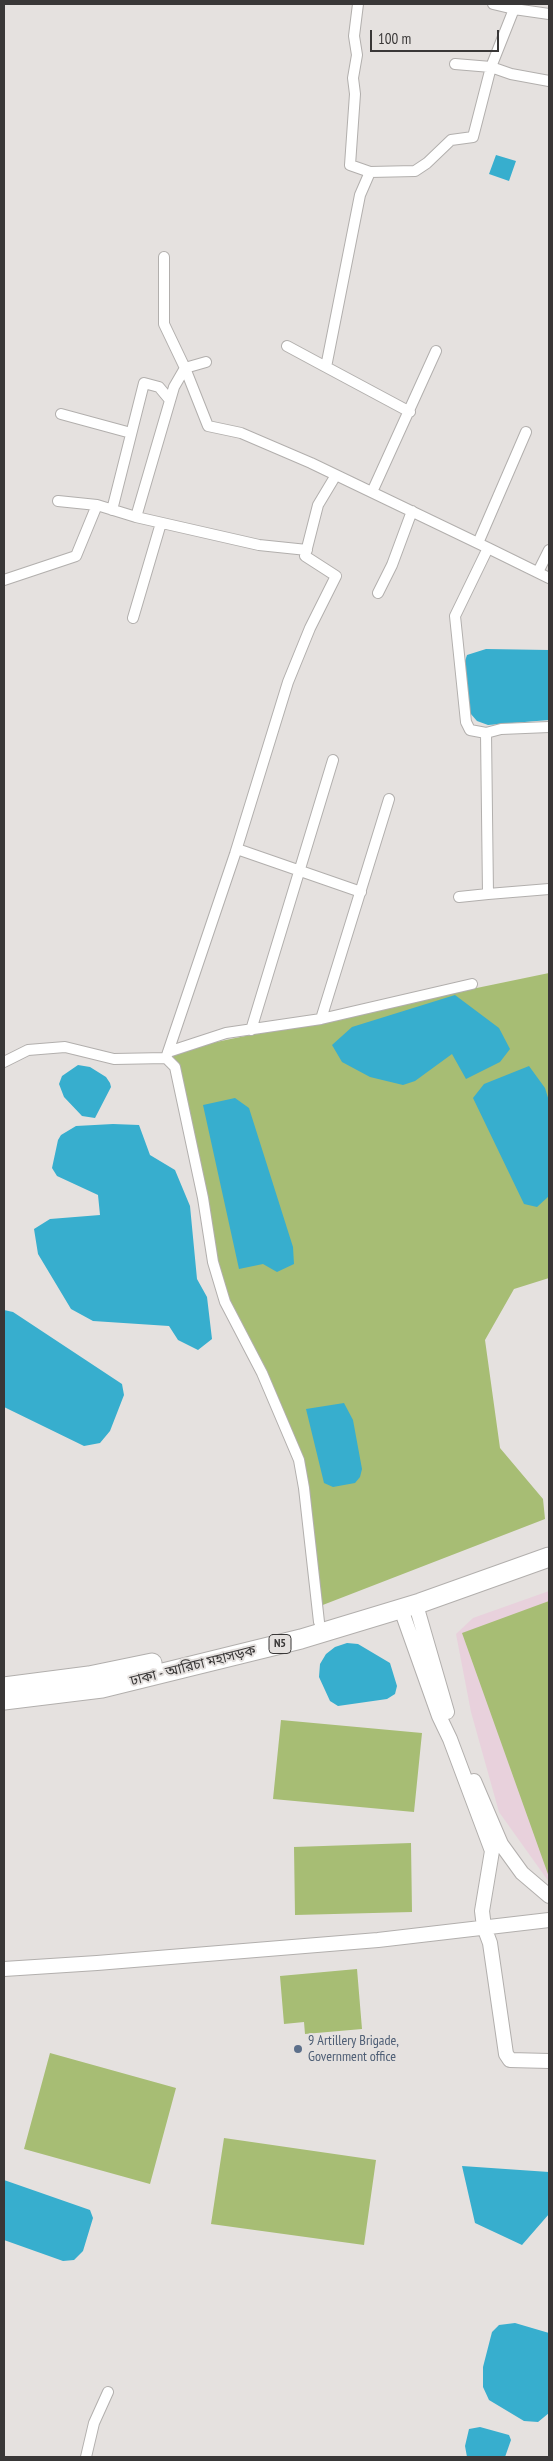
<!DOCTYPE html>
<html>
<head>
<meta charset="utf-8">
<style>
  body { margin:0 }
  #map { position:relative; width:553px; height:2461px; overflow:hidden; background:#e5e1df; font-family:"PT Sans Narrow",sans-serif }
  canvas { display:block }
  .frame { position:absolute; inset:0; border:5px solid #393737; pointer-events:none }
  .scale { position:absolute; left:370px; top:30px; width:129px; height:22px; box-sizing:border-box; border:2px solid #393737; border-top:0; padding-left:6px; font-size:15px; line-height:18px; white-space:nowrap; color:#393737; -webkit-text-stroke:4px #e5e1df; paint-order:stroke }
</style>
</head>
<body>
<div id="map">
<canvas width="553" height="2461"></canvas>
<div class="frame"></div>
<div class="scale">100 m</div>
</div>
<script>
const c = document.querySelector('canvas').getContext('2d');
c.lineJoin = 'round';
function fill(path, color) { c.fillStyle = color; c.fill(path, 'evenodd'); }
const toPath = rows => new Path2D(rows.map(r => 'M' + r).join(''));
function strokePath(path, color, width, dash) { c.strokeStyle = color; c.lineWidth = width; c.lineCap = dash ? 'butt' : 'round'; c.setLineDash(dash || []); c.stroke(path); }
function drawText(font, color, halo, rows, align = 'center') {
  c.font = font + ' "PT Sans Narrow","Noto Sans Bengali",sans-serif'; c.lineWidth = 4; c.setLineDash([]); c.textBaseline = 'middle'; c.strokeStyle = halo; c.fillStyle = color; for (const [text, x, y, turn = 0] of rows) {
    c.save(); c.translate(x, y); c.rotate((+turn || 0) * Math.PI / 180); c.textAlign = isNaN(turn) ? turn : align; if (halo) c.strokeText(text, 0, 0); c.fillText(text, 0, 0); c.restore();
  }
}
const education = toPath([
  [549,1591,549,1882,499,1812,471,1712,456,1634,473,1618]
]);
const green = toPath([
  [549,973,549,1278,514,1289,485,1340,500,1448,543,1499,545,1519,315,1608,299,1460,218,1279,168,1052],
  [549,1601,549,1877,462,1633],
  [281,1720,422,1733,414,1812,273,1799],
  [411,1843,412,1912,295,1915,294,1847],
  [357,1969,362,2029,305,2034,304,2022,284,2024,280,1976],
  [50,2053,176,2088,150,2184,24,2149],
  [224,2138,376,2160,364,2245,211,2224]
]);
const water = toPath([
  [496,155,516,161,509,181,489,174],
  [486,649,549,650,549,720,488,725,477,721,470,713,465,661,467,655],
  [455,995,499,1028,510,1049,500,1062,466,1079,452,1054,415,1081,403,1085,370,1077,342,1062,332,1045,352,1027],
  [78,1065,90,1067,106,1077,110,1083,111,1087,95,1118,82,1116,64,1097,59,1084,62,1076],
  [529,1066,545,1088,549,1101,549,1196,537,1207,524,1204,473,1098,484,1084],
  [235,1098,249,1108,293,1247,294,1264,277,1272,263,1264,239,1269,203,1105],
  [113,1124,139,1125,150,1155,175,1170,190,1206,197,1279,207,1297,212,1339,198,1350,178,1340,169,1326,93,1321,71,1309,38,1254,34,1229,50,1219,100,1215,98,1195,57,1176,52,1168,58,1140,61,1135,76,1126],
  [4,1310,13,1312,122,1384,124,1395,110,1431,100,1443,84,1446,4,1407],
  [344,1403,353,1420,362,1469,360,1477,355,1483,333,1487,324,1483,306,1409],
  [347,1643,358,1644,390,1663,397,1686,395,1694,387,1699,338,1706,330,1701,319,1677,320,1664,326,1654,335,1647],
  [462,2166,549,2172,549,2214,522,2245,475,2223],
  [4,2180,90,2210,93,2218,83,2251,74,2260,63,2261,4,2240],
  [515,2323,549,2333,549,2413,538,2422,524,2421,489,2400,483,2387,483,2367,492,2332,499,2325],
  [480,2427,509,2435,511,2440,505,2457,467,2457,465,2446,469,2429]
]);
const street = toPath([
  [358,4,354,36,357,55,353,78,355,94,350,165,370,172],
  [493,4,514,9,516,4],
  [455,64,491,67,511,74,549,81],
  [164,257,164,324,185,368,208,426,241,433,311,463,488,548,455,616,466,722,470,730,486,733,501,729,549,727],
  [287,346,326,367],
  [410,412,326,367,360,195,370,172,415,171,427,163,451,140,473,137,491,67,514,9,549,14],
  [61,414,131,433],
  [372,492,436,351],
  [58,501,97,505,136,517,174,387,185,368,206,362],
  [112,510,144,383,159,387,169,399],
  [136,517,259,545,307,550],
  [478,543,526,432],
  [488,548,549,578],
  [538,572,549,550],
  [4,580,76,556,97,505],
  [378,593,392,565,412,511],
  [133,618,161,523],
  [486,733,488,894,549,889],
  [237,849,361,892],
  [459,897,488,894],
  [321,1019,472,984],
  [251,1030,333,760],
  [168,1052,226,1033,321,1019,389,799],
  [166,1058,235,854,288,682,310,628,336,576,305,556,318,505,336,475],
  [4,1062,28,1050,65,1047,114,1059,166,1058,175,1067,203,1198,213,1262,225,1302,262,1373,299,1460,304,1488,319,1622],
  [86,2457,94,2423,108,2392]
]);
const secondary = toPath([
  [416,1605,447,1712],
  [401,1609,439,1716,450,1739,492,1851,482,1911,484,1927,490,1943,506,2054,510,2060,549,2061],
  [474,1781,501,1844,522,1873,549,1896],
  [4,1969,97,1963,378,1940,549,1920]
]);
const highway = toPath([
  [4,1687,89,1676,152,1663],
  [4,1700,102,1688,301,1639,420,1603,549,1557]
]);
const markers = [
  [298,2049,5,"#5c6f8a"]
];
const shields = [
  [280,1644,22]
];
const shieldNames = [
  ["N5",280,1644]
];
const streetNames = [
  ["ঢাকা - আরিচা মহাসড়ক",193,1666,-14]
];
const serviceNames = [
  ["9 Artillery Brigade,",308,2041],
  ["Government office",308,2057]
];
fill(education, '#e8d1dc');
fill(green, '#a7bd74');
fill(water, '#37aece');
strokePath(street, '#b2afad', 12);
strokePath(secondary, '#b2afad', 16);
strokePath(highway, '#b2afad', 21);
strokePath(street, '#fff', 10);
strokePath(secondary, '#fff', 14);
strokePath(highway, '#fff', 19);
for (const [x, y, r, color] of markers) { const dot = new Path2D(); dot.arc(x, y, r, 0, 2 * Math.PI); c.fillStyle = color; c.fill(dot); strokePath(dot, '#e5e1df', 2); }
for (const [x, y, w] of shields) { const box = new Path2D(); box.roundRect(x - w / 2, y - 9.5, w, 19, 4); c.fillStyle = '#e5e1df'; c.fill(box); strokePath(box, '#393737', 1); }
drawText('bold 12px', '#393737', null, shieldNames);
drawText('14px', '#393737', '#e5e1df', streetNames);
drawText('14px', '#4e5e75', '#e5e1df', serviceNames, 'left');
</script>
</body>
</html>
